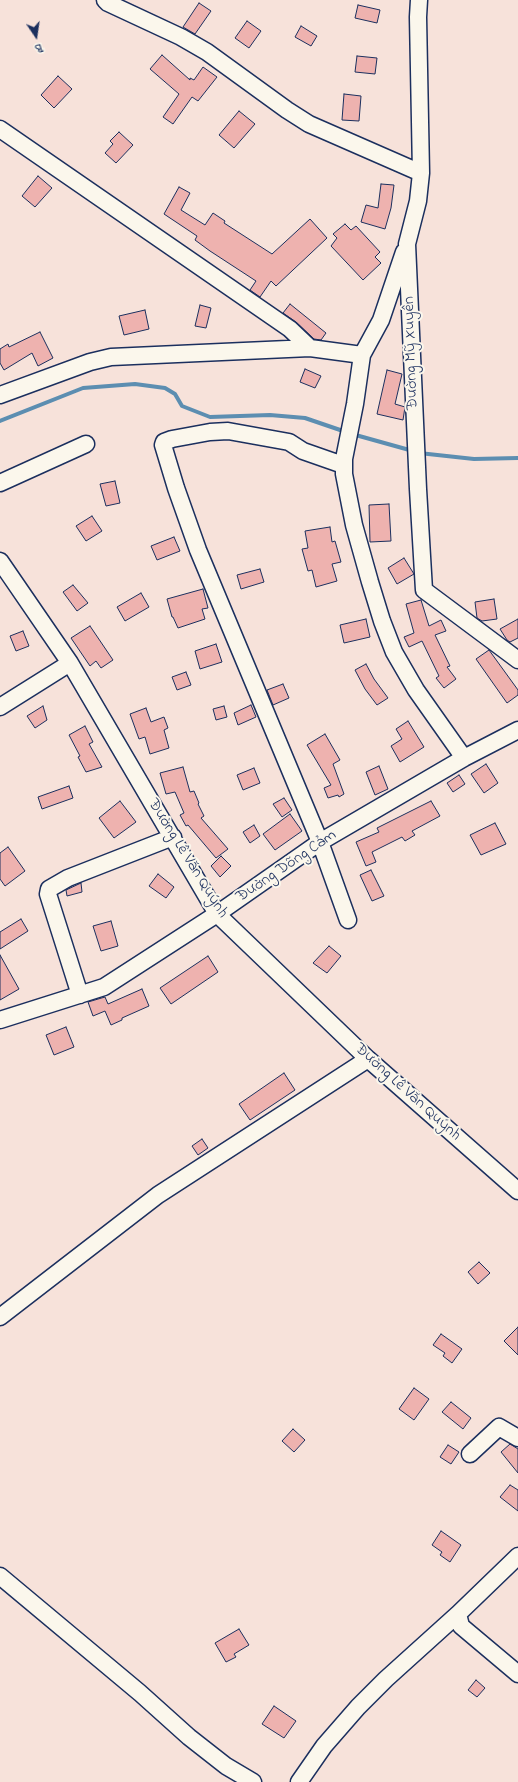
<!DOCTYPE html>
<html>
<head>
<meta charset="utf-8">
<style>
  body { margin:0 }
  #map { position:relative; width:518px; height:1782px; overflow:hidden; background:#f7e2da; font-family:"Indie Flower",sans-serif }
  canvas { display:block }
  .north { position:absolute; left:16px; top:16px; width:40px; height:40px; -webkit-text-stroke:3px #fbf7ec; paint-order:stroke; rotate:167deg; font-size:11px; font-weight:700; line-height:16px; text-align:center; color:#1b2f5e }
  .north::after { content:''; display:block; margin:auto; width:14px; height:18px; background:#1b2f5e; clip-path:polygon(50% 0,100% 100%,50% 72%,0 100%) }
</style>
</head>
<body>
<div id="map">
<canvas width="518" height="1782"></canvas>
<div class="north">B</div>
</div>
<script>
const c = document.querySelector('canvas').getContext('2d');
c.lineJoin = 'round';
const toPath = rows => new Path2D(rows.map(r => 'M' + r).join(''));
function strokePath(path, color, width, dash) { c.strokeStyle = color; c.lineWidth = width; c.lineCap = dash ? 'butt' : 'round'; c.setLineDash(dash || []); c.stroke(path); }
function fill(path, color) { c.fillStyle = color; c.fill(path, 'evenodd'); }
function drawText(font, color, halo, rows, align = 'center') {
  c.font = font + ' "Indie Flower",sans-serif'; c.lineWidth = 4; c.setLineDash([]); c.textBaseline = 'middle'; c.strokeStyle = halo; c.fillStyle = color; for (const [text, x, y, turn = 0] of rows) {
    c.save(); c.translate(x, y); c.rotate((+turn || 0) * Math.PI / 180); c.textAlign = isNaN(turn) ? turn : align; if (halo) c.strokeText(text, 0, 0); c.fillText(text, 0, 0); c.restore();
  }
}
const stream = toPath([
  [0,421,83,388,135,384,165,388,175,394,182,406,210,417,270,415,305,418,346,432],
  [352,434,413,451],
  [419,453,474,459,518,458]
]);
const building = toPath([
  [199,3,211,11,195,34,183,27,199,3],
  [358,5,380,10,377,23,355,18,358,5],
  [247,21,261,31,249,48,235,38,247,21],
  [301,26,317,36,311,46,295,37,301,26],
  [162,55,190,80,190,78,194,80,203,67,217,77,198,101,192,97,173,124,163,117,179,94,150,69,162,55],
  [357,56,377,58,375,74,355,72,357,56],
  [58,76,72,89,54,108,41,95,58,76],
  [344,94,361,96,359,121,342,120,344,94],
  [239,111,255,124,234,148,219,135,239,111],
  [119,132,133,145,116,163,105,153,113,144,110,141,119,132],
  [38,176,52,188,35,207,22,196,38,176],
  [381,184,394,185,391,208,385,229,361,222,366,205,378,208,381,184],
  [179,187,190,193,181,210,205,225,213,213,225,221,224,223,272,254,310,219,327,238,276,286,271,281,260,297,250,290,256,281,210,251,195,240,197,236,164,214,179,187],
  [345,224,351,230,356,226,380,252,375,257,381,263,363,280,331,246,337,238,333,234,345,224],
  [290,304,326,333,321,340,314,339,296,322,283,313,290,304],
  [200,305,211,308,206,328,195,326,200,305],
  [145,310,149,329,124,335,119,316,145,310],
  [40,332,53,358,38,366,32,353,4,370,0,363,0,349,8,344,9,347,40,332],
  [305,369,321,376,315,388,300,382,305,369],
  [387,370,402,374,395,404,405,407,403,420,377,414,387,370],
  [115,481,120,503,106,506,100,484,115,481],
  [389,504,391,541,370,542,369,505,389,504],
  [92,516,102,531,86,541,76,526,92,516],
  [330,527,332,542,335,541,341,562,332,564,337,581,316,587,312,570,308,571,302,549,308,548,305,531,330,527],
  [174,537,180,551,157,560,151,546,174,537],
  [404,558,414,574,397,584,388,568,404,558],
  [260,569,264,582,241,589,237,575,260,569],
  [73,585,88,603,77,611,63,592,73,585],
  [203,589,208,608,202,609,205,619,178,628,173,617,172,617,167,599,203,589],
  [141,593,149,607,125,621,117,607,141,593],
  [494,599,497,619,482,621,477,618,475,602,494,599],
  [421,600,429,626,441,620,446,631,435,635,450,666,447,667,456,679,444,688,436,678,439,676,422,641,409,647,404,637,414,633,406,604,421,600],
  [366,619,370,637,344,643,340,625,366,619],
  [518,619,518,638,510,642,507,640,500,629,518,619],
  [90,626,113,660,101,668,96,661,90,666,71,638,90,626],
  [23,631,29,646,16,651,10,636,23,631],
  [216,644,222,662,200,669,195,651,216,644],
  [489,650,518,690,518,695,507,703,476,659,489,650],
  [366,664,374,679,388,698,377,705,365,689,355,670,366,664],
  [186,672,191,685,177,690,172,677,186,672],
  [283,684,289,698,273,705,267,690,283,684],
  [251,705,256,717,238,725,234,713,251,705],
  [43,706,47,720,35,728,27,716,43,706],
  [224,706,227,717,216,720,213,709,224,706],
  [146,708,151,722,164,717,168,728,164,730,169,748,150,754,145,737,139,739,130,714,146,708],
  [408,721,424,747,400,762,391,746,402,739,396,729,408,721],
  [85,726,93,742,89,744,102,767,86,772,78,757,80,756,69,735,85,726],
  [325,734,340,760,333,764,344,794,339,797,338,795,328,798,324,788,331,785,307,745,325,734],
  [486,764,498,783,484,793,471,774,486,764],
  [379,766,388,789,375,795,366,772,379,766],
  [183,767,190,792,194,791,199,803,198,804,204,816,201,818,228,849,216,858,188,825,186,826,180,815,184,813,175,792,166,794,160,773,183,767],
  [254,768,260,783,243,790,237,775,254,768],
  [459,775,465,784,453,792,447,783,459,775],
  [69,786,73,798,42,809,38,797,69,786],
  [284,798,292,810,282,817,273,804,284,798],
  [120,801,136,822,114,838,99,818,120,801],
  [431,801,440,816,412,831,415,835,405,841,402,837,372,852,376,862,366,866,356,842,379,832,377,828,431,801],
  [290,814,302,831,275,850,263,834,290,814],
  [495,823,506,844,481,855,470,835,495,823],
  [254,825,260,836,250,843,243,832,254,825],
  [8,847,25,871,5,886,0,879,0,853,8,847],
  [221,856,231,866,220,877,211,866,221,856],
  [371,870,384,896,372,901,360,875,371,870],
  [158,874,174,887,166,898,149,886,158,874],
  [81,883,82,892,67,896,66,890,81,883],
  [21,919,28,931,0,949,0,932,21,919],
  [111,921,118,946,101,951,93,926,111,921],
  [329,946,341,956,327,973,313,963,329,946],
  [0,955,19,989,0,1000,0,955],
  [208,956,218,972,171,1004,160,988,208,956],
  [142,989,149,1006,122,1018,122,1020,111,1025,105,1011,93,1016,88,1002,105,997,108,1004,142,989],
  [66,1027,74,1047,54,1055,46,1035,66,1027],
  [284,1073,295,1090,250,1120,239,1104,284,1073],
  [202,1139,208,1148,198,1155,192,1146,202,1139],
  [479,1262,490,1273,478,1284,468,1272,479,1262],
  [518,1327,518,1355,504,1341,518,1327],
  [441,1334,462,1349,452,1363,443,1356,445,1353,433,1345,441,1334],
  [414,1388,429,1399,414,1420,399,1409,414,1388],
  [451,1402,471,1418,463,1429,442,1412,451,1402],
  [293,1429,305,1440,294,1452,282,1441,293,1429],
  [510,1444,518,1449,518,1473,501,1452,510,1444],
  [448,1445,459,1452,451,1464,440,1457,448,1445],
  [510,1485,518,1490,518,1511,500,1497,510,1485],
  [441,1531,461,1545,450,1562,440,1555,442,1552,432,1545,441,1531],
  [239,1629,249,1645,234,1654,236,1657,226,1662,215,1643,239,1629],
  [476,1680,485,1688,477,1697,468,1690,476,1680],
  [274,1706,296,1721,284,1738,262,1724,274,1706]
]);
const minor = toPath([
  [105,0,108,3,181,37,207,52,287,110,309,124,421,173],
  [419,0,418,17,421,173,418,201,407,244,418,489,424,590,518,660],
  [0,129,290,329,310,348,362,355],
  [404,252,381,320,362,355,355,404,344,459,344,474,354,525,370,582,382,621,394,652,416,690,464,758],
  [0,395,90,362,111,357,310,348],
  [343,465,303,451,289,442,228,431,210,432,172,439,164,442,163,445,176,488,198,550,320,842,348,920],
  [0,483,86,444],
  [0,561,70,663,217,914,368,1059,518,1191],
  [0,707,70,663],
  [80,995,48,894,49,889,68,878,173,837],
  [0,1020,104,987,217,914,320,842,464,758,518,730],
  [0,1317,158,1195,368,1059],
  [470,1454,499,1427,518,1438],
  [518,1556,458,1614,461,1626,518,1674],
  [0,1576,140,1693,189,1737,226,1766,253,1782],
  [299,1782,324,1746,358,1707,386,1679,458,1614]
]);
const streetNames = [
  ["Đường Mỹ Xuyên",412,353,-92],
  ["Đường Lê Văn Quýnh",187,859,58],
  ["Đường Dõng Cảm",287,867,-34],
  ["Đường Lê Văn Quýnh",407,1093,42]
];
strokePath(stream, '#5c8eb1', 4);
fill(building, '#eeb2af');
strokePath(building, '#1b2f5e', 1);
strokePath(minor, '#1b2f5e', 19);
strokePath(minor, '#fbf7ec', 16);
drawText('16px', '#1b2f5e', '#fbf7ec', streetNames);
</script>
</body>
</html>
